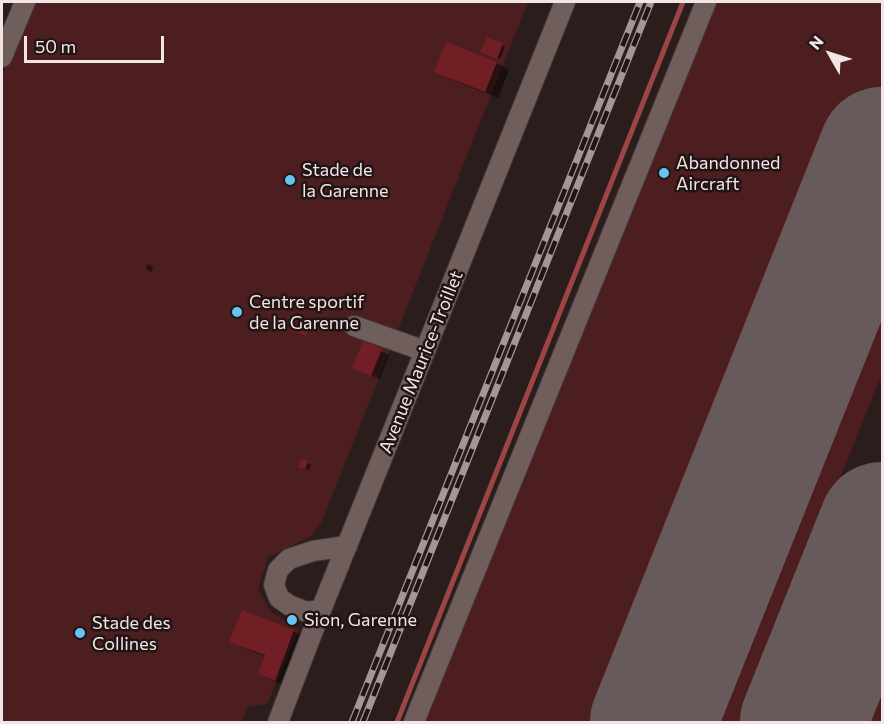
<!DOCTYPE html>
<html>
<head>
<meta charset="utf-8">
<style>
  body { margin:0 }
  #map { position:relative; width:884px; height:724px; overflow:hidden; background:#2c1d1d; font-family:Commissioner,sans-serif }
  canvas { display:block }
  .frame { position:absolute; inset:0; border:3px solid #f1e6e5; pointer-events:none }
  .north { position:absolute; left:800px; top:24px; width:60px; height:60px; -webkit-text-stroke:4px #221414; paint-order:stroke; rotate:309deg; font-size:16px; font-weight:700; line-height:24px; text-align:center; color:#f1e6e5 }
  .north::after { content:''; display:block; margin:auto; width:21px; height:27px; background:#f1e6e5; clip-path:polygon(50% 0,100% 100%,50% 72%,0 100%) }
  .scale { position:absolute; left:24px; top:36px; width:140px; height:27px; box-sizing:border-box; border:3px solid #f1e6e5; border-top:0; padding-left:8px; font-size:18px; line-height:21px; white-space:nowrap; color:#f1e6e5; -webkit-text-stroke:4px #221414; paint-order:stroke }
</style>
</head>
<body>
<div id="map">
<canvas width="884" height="724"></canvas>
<div class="frame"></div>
<div class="north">N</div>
<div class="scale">50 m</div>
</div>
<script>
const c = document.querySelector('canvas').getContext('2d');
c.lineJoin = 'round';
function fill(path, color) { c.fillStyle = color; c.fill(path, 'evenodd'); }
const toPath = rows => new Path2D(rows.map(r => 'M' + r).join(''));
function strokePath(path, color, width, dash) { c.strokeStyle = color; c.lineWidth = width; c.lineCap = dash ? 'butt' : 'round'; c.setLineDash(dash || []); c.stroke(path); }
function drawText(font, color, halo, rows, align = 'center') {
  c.font = font + ' Commissioner,sans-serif'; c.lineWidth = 5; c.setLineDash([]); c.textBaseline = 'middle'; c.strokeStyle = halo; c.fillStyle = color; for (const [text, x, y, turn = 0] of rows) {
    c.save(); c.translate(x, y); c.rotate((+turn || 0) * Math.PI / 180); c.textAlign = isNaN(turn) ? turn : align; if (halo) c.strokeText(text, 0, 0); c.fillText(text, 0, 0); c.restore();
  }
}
const green = toPath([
  [32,2,528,2,322,521,312,536,268,557,258,589,270,611,299,630,267,704,248,707,242,722,2,722,2,77],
  [711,2,882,2,882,374,742,722,419,722],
  [882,676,882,722,864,722]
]);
const shadow = toPath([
  [447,44,497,63,509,70,498,98,448,78,436,71],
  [502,45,505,47,500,59,486,54],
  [148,264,153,267,152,272,146,269],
  [364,343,389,355,380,379,354,368],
  [302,461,311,465,309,470,303,468],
  [293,631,306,638,288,686,273,681,260,674,267,657,244,648,231,641]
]);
const stream = toPath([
  [397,722,683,2]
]);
const runway = toPath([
  [653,722,882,150],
  [803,722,882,525]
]);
const building = toPath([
  [487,37,503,43,497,59,480,52],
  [446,42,497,62,485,92,434,72],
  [292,324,308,330,306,336,290,330],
  [363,341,382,349,371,376,352,368],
  [301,459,308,461,305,469,298,467],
  [242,610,294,630,275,681,258,674,265,655,229,642]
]);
const minor = toPath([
  [2,57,25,2],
  [354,326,425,351],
  [321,610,307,612,289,605,279,598,274,585,278,570,289,559,313,551,347,546],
  [278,722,321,610,565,2],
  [414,722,706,2]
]);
const rail = toPath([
  [352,722,640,2],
  [363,722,651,2]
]);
const markers = [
  [664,173,6,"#67c4f0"],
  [290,180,6,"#67c4f0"],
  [237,312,6,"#67c4f0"],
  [292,620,6,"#67c4f0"],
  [80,633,6,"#67c4f0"]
];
const poiNames = [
  ["Abandonned",676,163],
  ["Aircraft",676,184],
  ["Stade de",302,170],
  ["la Garenne",302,191],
  ["Centre sportif",249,302],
  ["de la Garenne",249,323],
  ["Sion, Garenne",304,620],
  ["Stade des",92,623],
  ["Collines",92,644]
];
const streetNames = [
  ["Avenue Maurice-Troillet",421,362,-68]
];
fill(green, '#4d1e20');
fill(shadow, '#0007');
strokePath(stream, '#9c4547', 5);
strokePath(runway, '#685a5a', 126);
fill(building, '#721e25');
strokePath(minor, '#453838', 22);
strokePath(minor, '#705e5d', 20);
strokePath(rail, '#a39796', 7);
strokePath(rail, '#221414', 4.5, [14]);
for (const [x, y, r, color] of markers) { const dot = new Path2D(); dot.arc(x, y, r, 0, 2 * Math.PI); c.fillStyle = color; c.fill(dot); strokePath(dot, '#221414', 2); }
drawText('18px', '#f1e6e5', '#221414', poiNames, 'left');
drawText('18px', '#f1e6e5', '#221414', streetNames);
</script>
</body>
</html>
